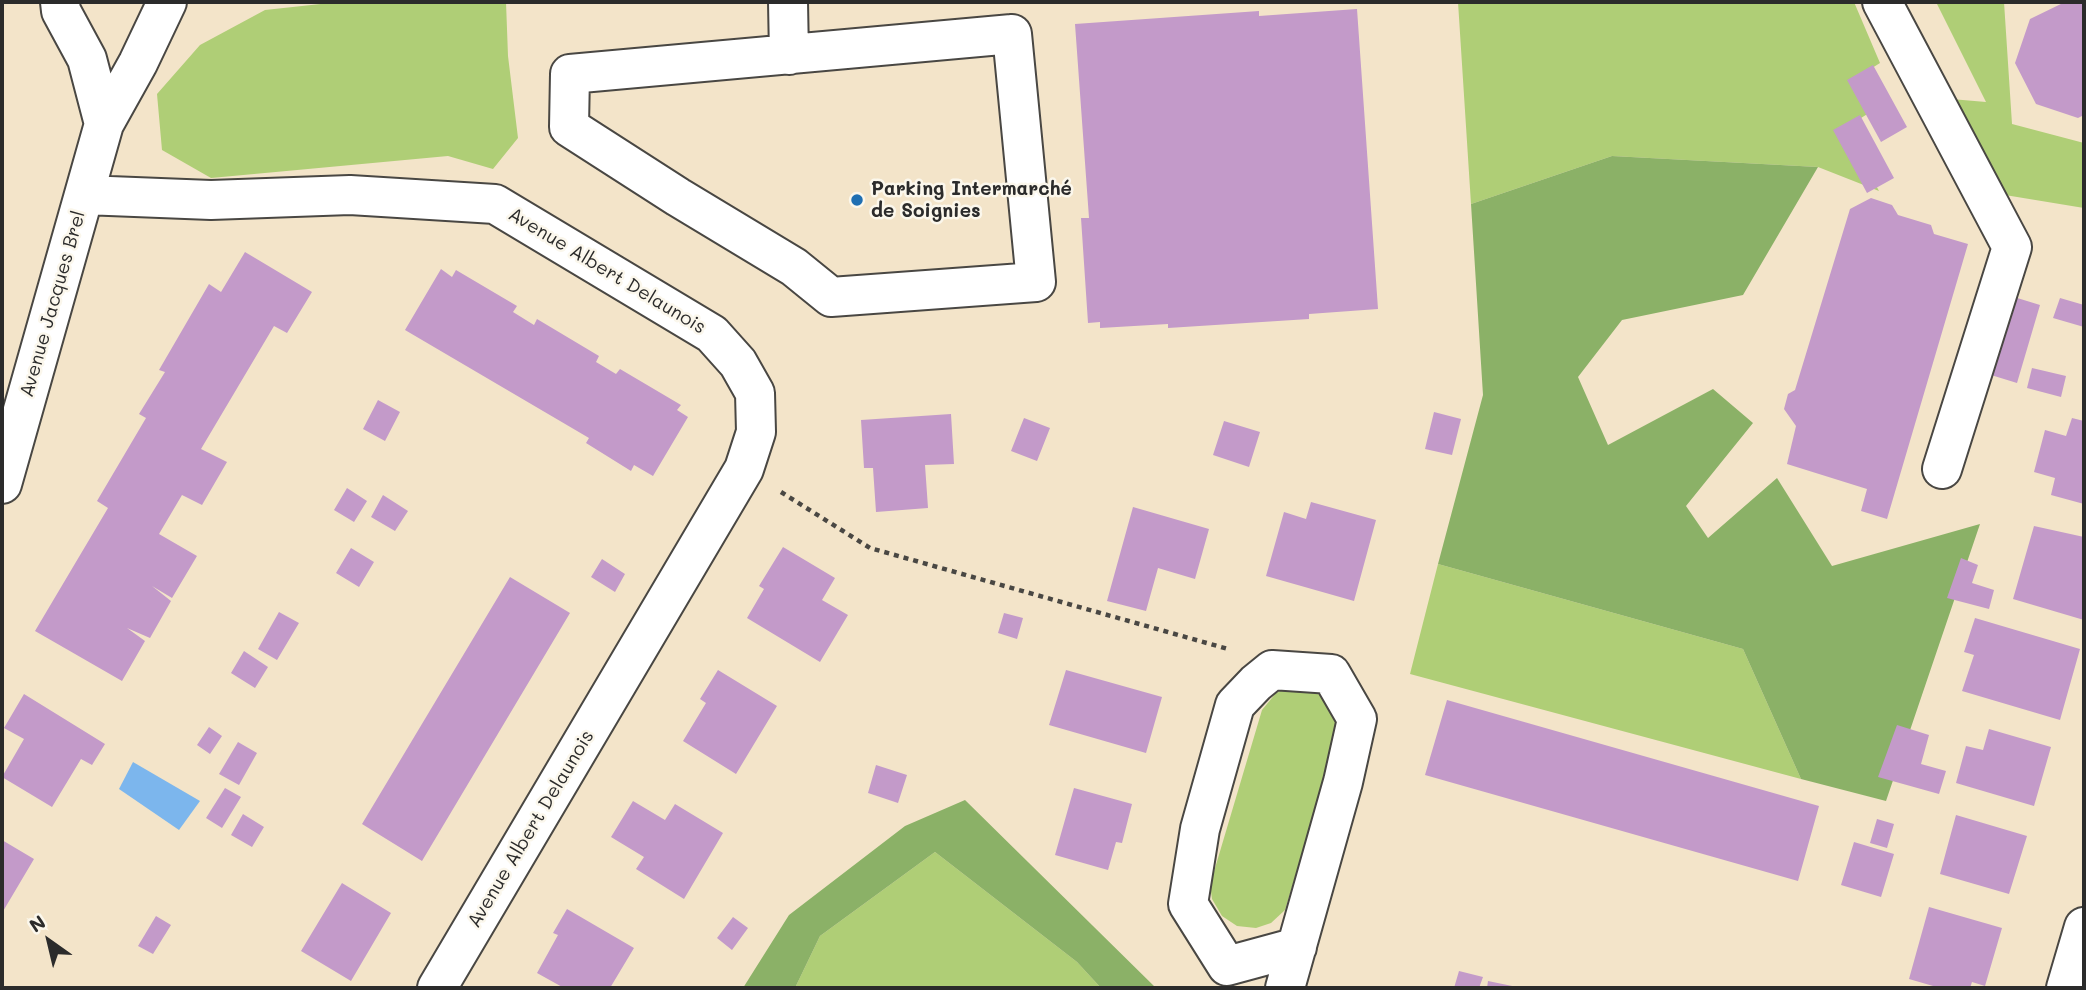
<!DOCTYPE html>
<html>
<head>
<meta charset="utf-8">
<style>
  body { margin:0 }
  #map { position:relative; width:2086px; height:990px; overflow:hidden; background:#f3e4c9; font-family:Mali,sans-serif }
  canvas { display:block }
  .frame { position:absolute; inset:0; border:4px solid #2b2b2b; pointer-events:none }
  .north { position:absolute; left:14px; top:906px; width:70px; height:70px; -webkit-text-stroke:5px #fbf7ec; paint-order:stroke; rotate:326deg; font-size:19px; font-weight:700; line-height:28px; text-align:center; color:#2b2b2b }
  .north::after { content:''; display:block; margin:auto; width:24px; height:32px; background:#2b2b2b; clip-path:polygon(50% 0,100% 100%,50% 72%,0 100%) }
</style>
</head>
<body>
<div id="map">
<canvas width="2086" height="990"></canvas>
<div class="frame"></div>
<div class="north">N</div>
</div>
<script>
const c = document.querySelector('canvas').getContext('2d');
c.lineJoin = 'round';
function fill(path, color) { c.fillStyle = color; c.fill(path, 'evenodd'); }
const toPath = rows => new Path2D(rows.map(r => 'M' + r).join(''));
function strokePath(path, color, width, dash) { c.strokeStyle = color; c.lineWidth = width; c.lineCap = dash ? 'butt' : 'round'; c.setLineDash(dash || []); c.stroke(path); }
function drawText(font, color, halo, rows, align = 'center') {
  c.font = font + ' Mali,sans-serif'; c.lineWidth = 5; c.setLineDash([]); c.textBaseline = 'middle'; c.strokeStyle = halo; c.fillStyle = color; for (const [text, x, y, turn = 0] of rows) {
    c.save(); c.translate(x, y); c.rotate((+turn || 0) * Math.PI / 180); c.textAlign = isNaN(turn) ? turn : align; if (halo) c.strokeText(text, 0, 0); c.fillText(text, 0, 0); c.restore();
  }
}
const green = toPath([
  [339,2,506,2,508,56,518,138,493,169,448,156,211,178,162,150,157,94,200,45,265,10],
  [1458,2,1854,2,1880,63,1853,80,1869,113,1845,128,1879,191,1818,167,1612,156,1471,204],
  [1936,2,2004,2,2012,124,2084,143,2084,208,2005,195,1951,99,1986,102],
  [1438,564,1743,649,1801,779,1410,674],
  [1291,687,1306,688,1322,696,1336,715,1338,735,1285,910,1271,923,1256,928,1237,926,1222,916,1212,899,1210,885,1262,710,1276,693],
  [935,852,1077,962,1101,988,795,988,820,936]
]);
const forest = toPath([
  [1612,156,1818,167,1743,295,1622,320,1578,377,1608,445,1713,389,1753,423,1686,506,1708,538,1777,478,1832,566,1980,524,1886,801,1801,779,1743,649,1438,564,1483,395,1471,204],
  [965,800,1156,988,1101,988,1077,962,935,852,820,936,795,988,743,988,789,915,905,826]
]);
const water = toPath([
  [133,762,200,801,179,830,119,789]
]);
const building = toPath([
  [2065,2,2084,3,2084,115,2078,118,2036,104,2015,63,2030,19],
  [1357,9,1378,309,1309,314,1309,319,1168,328,1168,324,1100,328,1100,322,1088,323,1081,218,1089,218,1075,24,1259,11,1259,16],
  [1873,65,1907,127,1881,142,1847,80],
  [1860,115,1894,178,1867,193,1833,130],
  [1871,198,1892,205,1898,215,1931,225,1934,234,1968,244,1887,519,1861,511,1867,489,1787,464,1796,426,1784,409,1788,394,1795,390,1850,209],
  [245,252,312,292,287,333,274,326,201,449,227,462,202,505,182,495,159,534,197,556,172,598,152,586,171,601,150,638,127,628,145,641,122,681,35,631,108,508,97,501,146,418,139,414,165,372,159,370,209,284,221,292],
  [441,269,452,277,456,270,517,306,513,312,534,325,537,319,599,356,596,362,616,374,620,369,681,405,677,410,688,417,653,476,634,465,631,471,586,443,589,438,405,330],
  [2001,293,2040,305,2017,383,1978,371],
  [2060,298,2084,305,2084,327,2053,318],
  [2032,368,2066,376,2061,397,2027,388],
  [378,400,400,412,385,441,363,429],
  [1434,412,1461,419,1452,455,1425,449],
  [951,414,954,464,925,465,928,508,876,512,873,468,864,468,861,420],
  [1024,418,1050,428,1037,461,1011,451],
  [2072,418,2084,421,2084,504,2051,495,2055,478,2034,472,2045,430,2066,436],
  [1224,421,1260,432,1249,467,1213,455],
  [347,488,367,501,354,522,334,510],
  [383,495,408,511,395,531,371,517],
  [1311,502,1376,520,1354,601,1266,576,1284,512,1306,519],
  [1133,507,1209,529,1195,579,1158,568,1146,611,1107,601],
  [2034,526,2084,537,2084,620,2013,599],
  [783,547,835,578,822,600,848,615,820,662,747,618,764,589,759,586],
  [351,548,374,562,359,587,336,573],
  [1961,558,1978,565,1972,583,1994,590,1989,609,1947,598],
  [602,559,625,574,615,592,591,577],
  [510,577,570,613,422,861,362,824],
  [279,612,299,623,277,660,258,649],
  [1004,613,1023,618,1017,639,998,633],
  [1975,618,2080,649,2060,720,1962,691,1974,655,1964,652],
  [244,651,268,667,255,688,231,673],
  [718,670,777,706,736,774,683,741,706,703,700,699],
  [1066,670,1162,697,1146,753,1049,725],
  [24,694,105,744,92,765,81,759,52,807,2,777,24,739,4,728],
  [1447,700,1819,806,1798,881,1425,775],
  [1897,725,1929,735,1921,764,1946,771,1939,794,1878,777],
  [209,727,222,736,210,754,197,745],
  [1989,729,2051,747,2034,806,1956,783,1966,746,1983,750],
  [238,742,257,753,239,785,219,774],
  [876,765,907,775,898,803,868,793],
  [225,788,241,797,222,828,206,818],
  [1074,788,1132,804,1122,843,1116,842,1108,870,1055,855],
  [633,801,665,820,675,804,723,833,684,899,636,869,644,857,611,837],
  [243,814,264,827,252,847,231,835],
  [1956,815,2027,836,2009,894,1940,874],
  [1877,819,1894,824,1887,848,1870,843],
  [2,840,34,859,2,913],
  [1854,842,1894,854,1881,897,1841,885],
  [342,883,391,913,351,981,301,951],
  [1929,907,2002,928,1985,986,1972,982,1970,988,1940,988,1909,979],
  [567,909,634,948,610,988,564,988,537,973,558,935,553,933],
  [156,916,171,925,153,954,138,946],
  [733,917,748,928,732,950,717,938],
  [1459,971,1483,977,1479,988,1454,988],
  [1488,981,1517,987,1517,988,1487,988]
]);
const path = toPath([
  [781,492,870,548,1228,649]
]);
const minor = toPath([
  [60,2,61,11,87,59,104,124],
  [788,2,789,55],
  [1882,2,2012,247,1942,469],
  [1012,34,1036,282,831,297,794,267,678,197,569,127,570,74,1012,34],
  [84,195,211,200,350,195,495,204,712,334,738,363,755,393,756,432,744,469,437,988],
  [2,484,104,124,138,63,167,2],
  [1285,988,1343,782,1357,719,1331,674,1272,670,1256,683,1235,705,1200,829,1188,904,1227,966,1297,947],
  [2066,988,2084,927]
]);
const markers = [
  [857,200,7,"#1f6fb2"]
];
const poiNames = [
  ["Parking Intermarché",871,189],
  ["de Soignies",871,211]
];
const streetNames = [
  ["Avenue Albert Delaunois",607,271,31],
  ["Avenue Jacques Brel",53,304,-74],
  ["Avenue Albert Delaunois",531,829,-59]
];
fill(green, '#afce76');
fill(forest, '#8bb167');
fill(water, '#7cb6ed');
fill(building, '#c39ac9');
strokePath(minor, '#494743', 42);
strokePath(path, '#494743', 4.5, [5, 5]);
strokePath(minor, '#fff', 38);
for (const [x, y, r, color] of markers) { const dot = new Path2D(); dot.arc(x, y, r, 0, 2 * Math.PI); c.fillStyle = color; c.fill(dot); strokePath(dot, '#fbf7ec', 2.5); }
drawText('bold 19px', '#2b2b2b', '#fbf7ec', poiNames, 'left');
drawText('19px', '#2b2b2b', '#fbf7ec', streetNames);
</script>
</body>
</html>
